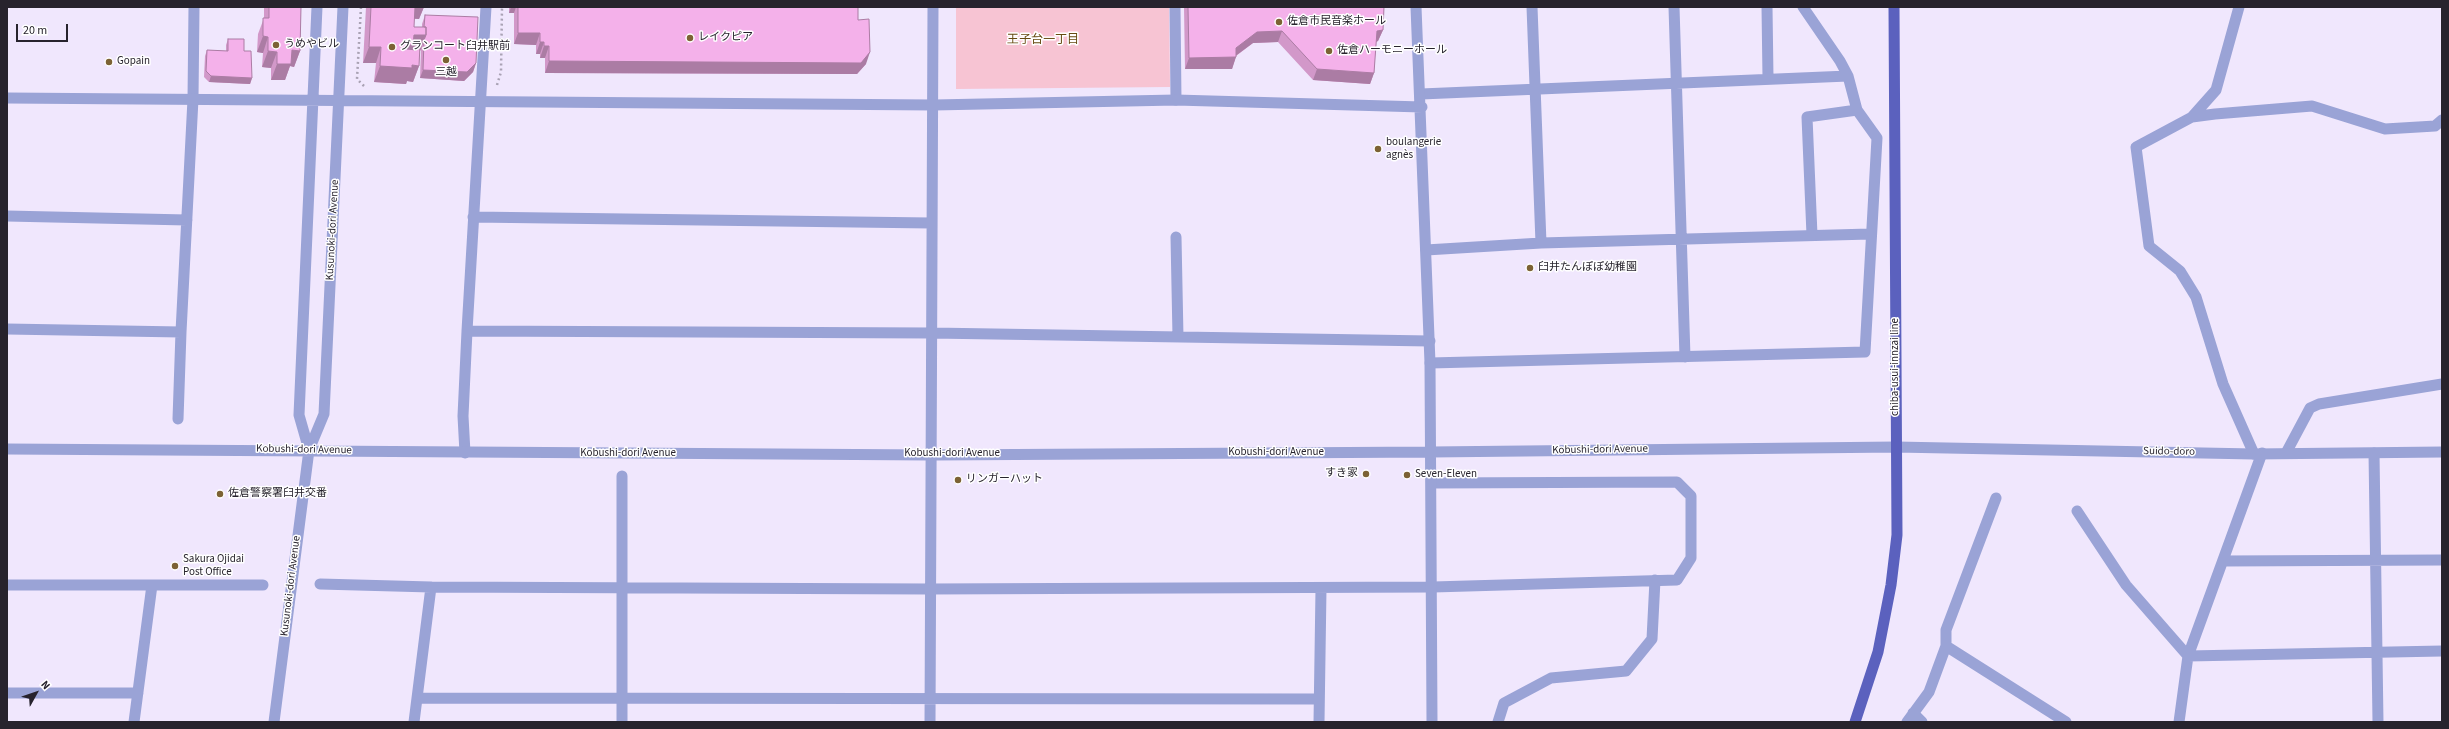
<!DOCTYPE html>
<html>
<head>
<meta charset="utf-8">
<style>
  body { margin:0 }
  #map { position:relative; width:2449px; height:729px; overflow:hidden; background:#f0e7fd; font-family:"Source Sans 3",sans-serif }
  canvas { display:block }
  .frame { position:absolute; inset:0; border:8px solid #27232d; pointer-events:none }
  .north { position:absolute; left:16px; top:673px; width:40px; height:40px; -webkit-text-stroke:3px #fff; paint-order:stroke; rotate:50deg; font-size:11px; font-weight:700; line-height:16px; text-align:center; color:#27232d }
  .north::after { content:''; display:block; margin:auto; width:14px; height:18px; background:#27232d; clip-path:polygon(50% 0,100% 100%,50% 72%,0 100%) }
  .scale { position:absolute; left:16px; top:24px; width:52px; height:18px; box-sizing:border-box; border:2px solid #27232d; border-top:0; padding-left:5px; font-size:12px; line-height:14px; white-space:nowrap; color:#27232d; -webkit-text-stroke:3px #fff; paint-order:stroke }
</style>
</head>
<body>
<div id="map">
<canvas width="2449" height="729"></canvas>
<div class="frame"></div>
<div class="north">N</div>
<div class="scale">20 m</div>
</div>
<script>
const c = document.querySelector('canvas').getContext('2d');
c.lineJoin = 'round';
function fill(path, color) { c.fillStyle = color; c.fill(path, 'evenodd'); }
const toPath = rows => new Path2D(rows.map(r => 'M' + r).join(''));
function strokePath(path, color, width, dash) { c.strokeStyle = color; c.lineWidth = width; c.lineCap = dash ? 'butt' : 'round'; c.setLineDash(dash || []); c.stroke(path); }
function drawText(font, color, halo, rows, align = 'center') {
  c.font = font + ' "Source Sans 3","Noto Sans JP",sans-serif'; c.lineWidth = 3; c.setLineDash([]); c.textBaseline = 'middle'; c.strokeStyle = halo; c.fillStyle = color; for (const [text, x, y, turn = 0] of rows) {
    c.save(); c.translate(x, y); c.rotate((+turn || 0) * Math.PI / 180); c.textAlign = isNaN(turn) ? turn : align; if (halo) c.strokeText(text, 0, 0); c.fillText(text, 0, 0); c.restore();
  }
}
const green = toPath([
  [956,7,1169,7,1170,87,956,89]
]);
const path = toPath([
  [361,7,357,79,365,87],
  [497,85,501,72,502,7]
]);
const minor = toPath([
  [1175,7,1176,100],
  [1532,7,1541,243],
  [1674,7,1685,357],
  [1767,7,1768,78],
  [1421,94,1848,76],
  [2192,117,2216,90,2239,7],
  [7,216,187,220],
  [473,217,931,223],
  [1812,235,1807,117,1857,110],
  [1176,237,1178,337],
  [1426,250,1541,243,1870,234],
  [7,329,181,332],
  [467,331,932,333,1430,341],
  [1430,363,1865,352,1877,138,1857,110,1848,76,1840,61,1803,7],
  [178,419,181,332,193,99,194,7],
  [465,453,463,416,467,331,486,7],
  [2286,453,2310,408,2319,404,2442,384],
  [2374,453,2378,722],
  [2254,454,2223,384,2196,297,2180,271,2149,246,2136,147,2192,117,2215,114,2312,106,2385,129,2435,126,2442,120],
  [622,476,622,722],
  [2077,511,2126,585,2188,656,2442,651],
  [2223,561,2442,560],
  [320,584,431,587,929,589,1433,587,1677,580,1691,558,1691,496,1677,482,1432,483],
  [7,585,263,585],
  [1946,646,2066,722],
  [7,693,138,693],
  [417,698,1319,699],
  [1913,713,1922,722],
  [134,722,152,585],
  [414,722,431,587],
  [930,722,933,7],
  [1319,722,1321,589],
  [1498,722,1504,703,1551,678,1626,671,1652,639,1655,580],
  [1907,722,1929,692,1946,646,1946,630,1996,498],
  [2179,722,2188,656,2262,453]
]);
const tertiary = toPath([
  [1416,7,1430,363,1432,722],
  [7,98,934,105,1176,100,1422,107],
  [7,449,932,455,1431,452,1896,447,2254,454,2442,452],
  [309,450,299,415,317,7],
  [274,722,309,450,324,414,343,7]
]);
const primary = toPath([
  [1855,722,1878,652,1891,585,1897,535,1894,7]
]);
const wall = toPath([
  [264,7,301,7,300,51,294,67,290,66,285,80,271,80,271,68,262,67,263,53,257,52,258,34,264,18],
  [366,7,424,7,419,19,414,19,414,27,422,27,422,24,425,15,476,63,473,72,464,81,420,78,421,49,420,51,419,66,413,82,407,81,406,84,374,82,376,63,363,63],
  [509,7,858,7,858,20,866,64,857,74,545,73,545,58,540,58,540,54,536,54,536,45,514,44,514,13,509,13],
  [1184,7,1384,7,1383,30,1378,41,1376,42,1374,73,1370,84,1313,80,1278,42,1253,43,1236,56,1232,69,1185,69],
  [228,39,244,51,252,78,250,84,209,82,204,77,205,56,207,50,226,51,226,45]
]);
const shadedWall = toPath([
  [413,7,424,7,419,19,409,18],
  [511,7,516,7,514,13,509,13],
  [1383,30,1378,41,1373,43,1377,31],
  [1282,31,1278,42,1253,43,1234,57,1236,57,1232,69,1185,69,1189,58,1257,32],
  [518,33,540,33,536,45,514,44],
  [414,35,426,35,420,51,416,45,414,51,407,61,407,45],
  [263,36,268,37,263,53,257,52],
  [540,42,544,42,540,54,536,54],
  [544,46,549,46,545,58,540,58],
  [369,47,381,47,376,63,363,63],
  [292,50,300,51,294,67,290,66,285,80,271,80,277,64],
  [268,51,277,52,271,68,262,67],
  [870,52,866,64,857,74,545,73,549,61],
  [476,63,473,72,464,81,420,78,423,70],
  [412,65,419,66,413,82,407,81,406,84,374,82,380,66],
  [1317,69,1374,73,1370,84,1313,80],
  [211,76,252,78,250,84,209,82]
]);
const building = toPath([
  [269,7,301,7,300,51,292,50,291,64,277,64,277,52,268,51,268,37,263,36,263,18,269,18,269,7],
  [371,7,415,7,414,27,426,27,426,35,414,35,413,45,407,45,407,49,416,50,416,45,420,45,419,66,412,65,412,68,380,66,381,47,369,47,371,7],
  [518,7,858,7,858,20,869,19,870,52,861,63,549,61,549,46,544,46,544,42,540,42,540,33,518,33,518,7],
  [1188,7,1384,7,1383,30,1377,31,1374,73,1317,69,1282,31,1257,32,1236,48,1236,57,1189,58,1188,7],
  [425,15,478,17,476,63,467,72,423,70,424,40,426,35,426,27,424,27,425,15],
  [228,39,244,39,244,51,251,51,252,78,211,76,206,71,207,50,228,51,228,39]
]);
const markers = [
  [1279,22,4,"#7c6234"],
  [690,38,4,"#7c6234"],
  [276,45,4,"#7c6234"],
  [392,47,4,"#7c6234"],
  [1329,51,4,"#7c6234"],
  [446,60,4,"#7c6234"],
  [109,62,4,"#7c6234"],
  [1378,149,4,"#7c6234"],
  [1530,268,4,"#7c6234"],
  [1366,474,4,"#7c6234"],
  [1407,475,4,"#7c6234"],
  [958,480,4,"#7c6234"],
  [220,494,4,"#7c6234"],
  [175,566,4,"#7c6234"]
];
const poiNames = [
  ["佐倉市民音楽ホール",1287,22],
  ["レイクピア",698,38],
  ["うめやビル",284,45],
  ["グランコート臼井駅前",400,47],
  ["佐倉ハーモニーホール",1337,51],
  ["Gopain",117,62],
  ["三越",446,73,"center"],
  ["boulangerie",1386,143],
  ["agnès",1386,156],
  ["臼井たんぽぽ幼稚園",1538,268],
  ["すき家",1358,474,"right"],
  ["Seven-Eleven",1415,475],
  ["リンガーハット",966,480],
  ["佐倉警察署臼井交番",228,494],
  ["Sakura Ojidai",183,560],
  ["Post Office",183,573]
];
const streetNames = [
  ["Kusunoki-dori Avenue",333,230,-87],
  ["chiba-usui-innzai line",1896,367,-90],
  ["Kobushi-dori Avenue",304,450,1],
  ["Kobushi-dori Avenue",1600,450,-1],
  ["Suido-doro",2169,452,1],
  ["Kobushi-dori Avenue",1276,453],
  ["Kobushi-dori Avenue",628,454],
  ["Kobushi-dori Avenue",952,454],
  ["Kusunoki-dori Avenue",291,586,-83]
];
const neighbourhoodNames = [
  ["王子台一丁目",1043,40]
];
fill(green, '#f7c4d3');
strokePath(path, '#a9a2b4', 2.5, [2, 3]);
strokePath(minor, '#9aa3d6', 11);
strokePath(tertiary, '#9aa3d6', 11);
strokePath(primary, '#5b61be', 11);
fill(wall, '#d298c9');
fill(shadedWall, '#ab7ca4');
fill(building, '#f4b1ea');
strokePath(building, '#ab7ca4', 1);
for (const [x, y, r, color] of markers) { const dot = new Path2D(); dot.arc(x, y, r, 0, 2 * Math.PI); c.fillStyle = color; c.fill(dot); strokePath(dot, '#fff', 1.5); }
drawText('11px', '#27232d', '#fff', poiNames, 'left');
drawText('11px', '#27232d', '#fff', streetNames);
drawText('12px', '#664a11', '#fff', neighbourhoodNames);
</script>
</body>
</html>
